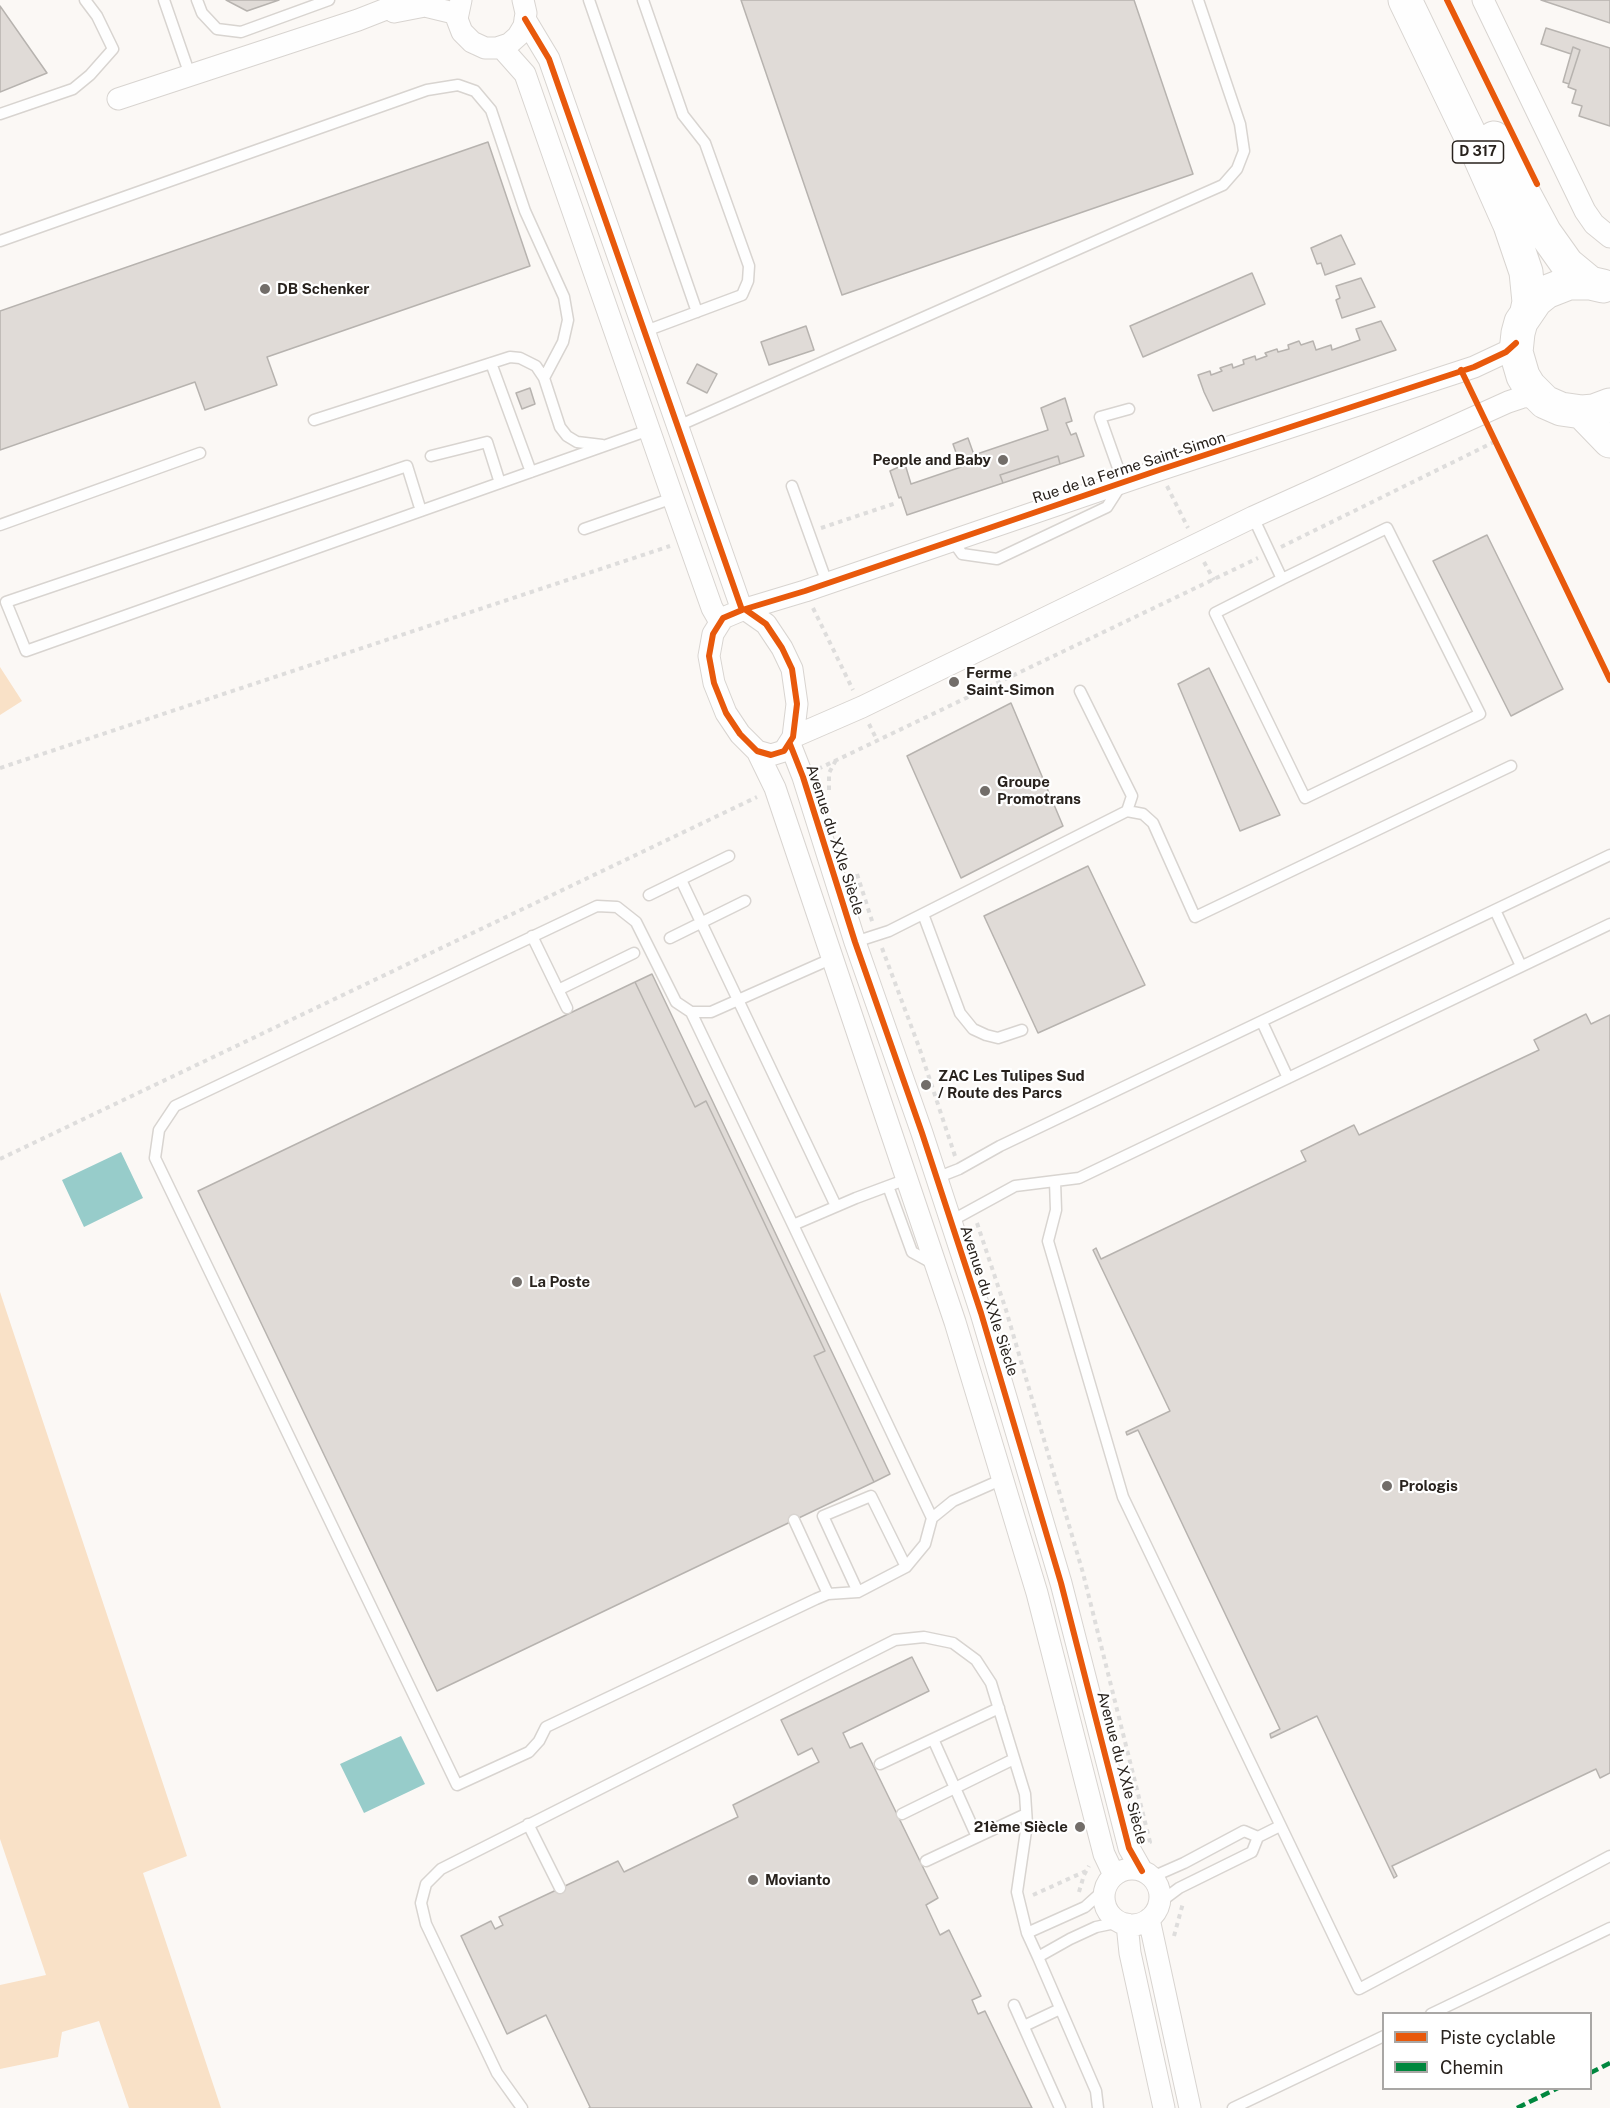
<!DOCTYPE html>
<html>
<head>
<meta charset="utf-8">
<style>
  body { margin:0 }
  #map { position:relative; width:1610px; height:2108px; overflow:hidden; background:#fbf8f5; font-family:"Public Sans",sans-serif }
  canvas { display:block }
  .legend { position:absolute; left:1382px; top:2012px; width:210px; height:78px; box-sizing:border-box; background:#fff; border:2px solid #a9a7a5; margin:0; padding:8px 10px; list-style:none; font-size:18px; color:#28221d }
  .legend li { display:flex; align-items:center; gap:12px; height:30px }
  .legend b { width:30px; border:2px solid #a9a7a5 }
</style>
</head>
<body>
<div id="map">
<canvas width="1610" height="2108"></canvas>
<ul class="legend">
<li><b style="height:8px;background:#e8590c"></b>Piste cyclable</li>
<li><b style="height:8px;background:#00873e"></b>Chemin</li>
</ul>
</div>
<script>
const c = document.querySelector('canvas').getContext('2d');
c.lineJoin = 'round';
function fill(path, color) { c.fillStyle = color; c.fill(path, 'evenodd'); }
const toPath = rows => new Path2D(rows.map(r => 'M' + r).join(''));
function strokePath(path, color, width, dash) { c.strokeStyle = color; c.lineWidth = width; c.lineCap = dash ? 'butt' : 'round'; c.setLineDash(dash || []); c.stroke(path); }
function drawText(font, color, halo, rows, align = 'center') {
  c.font = font + ' "Public Sans",sans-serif'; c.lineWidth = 4.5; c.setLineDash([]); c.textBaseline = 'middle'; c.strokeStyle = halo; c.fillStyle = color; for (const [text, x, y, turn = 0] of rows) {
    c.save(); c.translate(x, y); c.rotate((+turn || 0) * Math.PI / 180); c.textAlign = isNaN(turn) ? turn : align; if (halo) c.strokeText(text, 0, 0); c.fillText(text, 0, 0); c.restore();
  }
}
const green = toPath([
  [0,667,22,701,0,715],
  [0,1292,187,1856,143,1873,221,2108,129,2108,99,2021,62,2032,58,2057,0,2069,0,1985,46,1975,0,1839]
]);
const water = toPath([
  [121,1152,143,1198,84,1227,62,1180],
  [401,1736,425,1784,364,1813,340,1764]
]);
const building = toPath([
  [226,0,279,0,247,11,226,0],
  [741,0,1134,0,1193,174,842,295,741,0],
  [1541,0,1610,0,1610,23,1541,0],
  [0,6,47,73,0,92,0,6],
  [1546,28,1610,48,1610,126,1579,116,1582,106,1572,103,1576,90,1568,87,1580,50,1573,47,1571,54,1541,44,1546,28],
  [1573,47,1580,50,1569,84,1563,82,1573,47],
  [488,142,530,266,267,357,277,385,205,410,195,382,0,450,0,311,488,142],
  [1341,235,1355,264,1325,275,1321,263,1317,264,1311,248,1341,235],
  [1252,273,1265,304,1143,357,1130,326,1252,273],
  [1361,278,1375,307,1342,318,1336,300,1340,298,1336,286,1361,278],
  [1381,321,1396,350,1213,411,1204,392,1198,375,1210,371,1211,375,1222,371,1220,368,1232,364,1233,368,1244,364,1243,360,1255,356,1256,360,1267,356,1265,353,1277,349,1278,352,1289,349,1288,345,1299,341,1301,345,1313,341,1316,350,1331,345,1332,350,1360,340,1356,329,1381,321],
  [806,326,814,350,769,365,761,342,806,326],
  [697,364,717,374,707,393,687,383,697,364],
  [530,388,535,404,522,409,516,393,530,388],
  [1065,398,1072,421,1066,423,1071,435,1076,433,1084,456,1060,464,1058,456,1000,475,1003,483,907,515,901,497,899,498,890,471,905,464,911,484,961,467,953,444,968,438,974,455,1048,430,1041,408,1065,398],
  [1058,456,1060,464,1003,483,1000,475,1058,456],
  [1487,535,1563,689,1511,716,1433,561,1487,535],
  [1209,668,1280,815,1240,831,1178,684,1209,668],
  [1011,703,1063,826,961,878,907,756,1011,703],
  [1088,866,1145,985,1038,1033,984,916,1088,866],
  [652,974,890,1474,874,1482,814,1356,825,1351,760,1214,706,1101,695,1107,635,982,652,974],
  [635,982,695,1107,706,1101,760,1214,825,1351,814,1356,874,1482,437,1691,198,1191,635,982],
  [1586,1014,1591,1024,1610,1015,1610,1773,1600,1778,1596,1769,1392,1866,1397,1876,1394,1878,1317,1716,1271,1738,1270,1734,1280,1729,1188,1536,1138,1430,1127,1435,1126,1432,1170,1411,1093,1250,1096,1248,1101,1259,1306,1161,1301,1151,1354,1125,1359,1135,1539,1050,1534,1040,1586,1014],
  [912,1657,929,1691,843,1733,850,1748,862,1743,871,1761,938,1898,926,1905,940,1935,949,1930,981,1996,972,2000,978,2014,985,2011,1032,2108,589,2108,590,2107,546,2015,507,2034,461,1936,491,1921,495,1929,503,1925,499,1917,618,1861,624,1872,738,1817,733,1805,819,1762,812,1748,798,1755,781,1720,912,1657]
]);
const path = toPath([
  [1167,486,1188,528],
  [821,528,896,503],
  [1281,547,1496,441],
  [1204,562,1214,580],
  [813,608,853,690],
  [869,724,877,740],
  [0,768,670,546],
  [818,769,1258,558],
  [829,790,829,773,836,760],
  [857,874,873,924],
  [882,948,919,1047,955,1156],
  [0,1159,757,797],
  [977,1223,1006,1310,1083,1573,1150,1842,1148,1843],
  [1079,1892,1084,1875,1089,1866],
  [1033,1895,1086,1871],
  [1174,1936,1183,1903]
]);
const lane = toPath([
  [164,0,190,75],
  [197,0,202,13,217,29,241,32,329,0],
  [589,0,697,312],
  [0,114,73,89,90,75,113,49,97,16,85,0],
  [0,241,427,90,458,85,475,91,491,110,525,211,564,297,568,320,563,342,544,378,560,427,567,436,577,442,602,445],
  [643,332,742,295,748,281,749,266,705,143,683,115,643,0],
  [491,363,531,472],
  [314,420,510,357,520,358,536,366,544,378],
  [678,426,1223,185,1237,169,1244,151,1240,124,1198,0],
  [431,456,487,442,500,483],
  [792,486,827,583],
  [421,511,407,466,6,602,26,651,649,430],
  [1253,517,1282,579,1387,528,1480,714,1305,798,1215,613,1282,579],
  [0,525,200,453],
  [584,529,673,498],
  [952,540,962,554,997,559,1107,507,1123,482,1100,417,1129,409],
  [1080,691,1132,796,1127,811],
  [681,880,836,1206],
  [649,895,729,856],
  [1495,910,1521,966],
  [923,914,960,1013,973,1029,986,1035,998,1038,1022,1030],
  [532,936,567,1008],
  [670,938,745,901],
  [855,942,889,931,1127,811,1143,814,1153,823,1195,917,1511,766],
  [833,958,711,1012,691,1012,676,1002,636,922,617,907,597,906,175,1106,159,1130,155,1158,457,1785,529,1752,539,1741,546,1727,816,1599,828,1594,858,1592,906,1567,925,1544,932,1518,953,1501,1003,1479],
  [558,990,634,953],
  [691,1012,793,1225],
  [1262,1022,1288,1078],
  [936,1178,959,1169,1000,1146,1610,855],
  [907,1179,856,1198,793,1225,932,1518],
  [1055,1181,1056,1210,1048,1241,1123,1497,1359,1989,1610,1856],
  [888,1186,912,1252,934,1264],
  [951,1221,1015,1186,1079,1178,1610,924],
  [794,1520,828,1594],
  [858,1592,823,1516,871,1496,906,1567],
  [933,1739,977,1837],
  [880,1764,999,1708],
  [902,1814,1014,1759],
  [528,1824,560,1888],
  [926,1861,1026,1814],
  [1150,1876,1159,1874,1184,1863,1244,1831,1258,1837],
  [1159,1903,1179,1888,1252,1852,1258,1837,1280,1826],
  [1027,1933,1038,1957],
  [1014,2005,1060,2108],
  [1431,2014,1610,1928],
  [1024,2026,1060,2009],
  [522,2108,497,2073,426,1924,421,1903,426,1884,441,1869,895,1640,924,1637,953,1643,976,1660,991,1683,1025,1794,1027,1824,1017,1892,1027,1933,1085,1907,1105,1889],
  [1098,2108,1096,2091,1038,1957,1070,1939,1096,1927,1120,1922],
  [1233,2108,1384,2036]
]);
const street = toPath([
  [461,0,457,19,462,32,472,42,485,48,497,48,509,44,518,36,524,26,526,13,523,0],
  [1483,0,1585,211,1594,224,1610,237],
  [394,12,425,6,458,14],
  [525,19,549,59,742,610],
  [501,47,525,74,673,498,712,608,720,622],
  [118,99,358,20,409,0],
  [746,610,766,624,782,648,792,669,797,704,793,737,784,751,771,755,757,751,740,734,726,713,714,683,709,656,713,634,723,618,742,610,805,591,1159,470,1474,367,1506,352,1516,343],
  [793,737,862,707,1253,517,1508,402,1523,397,1538,396],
  [790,744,803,777,855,942,922,1133,981,1313,1061,1583,1129,1848,1142,1871],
  [757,751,775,788,955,1322,1037,1593,1104,1854,1114,1875],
  '1104 1897a28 28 0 1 1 56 0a28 28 0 1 1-56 0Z',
  [1149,1919,1190,2108],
  [1127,1924,1130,1953,1164,2108]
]);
const primary = toPath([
  [1405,0,1470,135,1510,225,1526,272,1529,302,1527,311],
  [1494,138,1545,233,1567,264,1590,283],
  [1603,286,1590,283,1569,283,1546,292,1536,300,1521,322,1518,333,1516,352,1523,376,1529,386,1545,402,1561,409,1582,412,1594,411,1610,405],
  [1582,412,1610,441]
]);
const quiet = toPath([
  [1590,2073,1610,2063],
  [1517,2108,1558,2088]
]);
const cycleway = toPath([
  [1447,0,1537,184],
  [525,19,549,59,742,610],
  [1461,370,1610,680],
  [746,610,766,624,782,648,792,669,797,704,793,737,784,751,771,755,757,751,740,734,726,713,714,683,709,656,713,634,723,618,742,610,805,591,1159,470,1474,367,1506,352,1516,343],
  [790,744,803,777,855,942,922,1133,981,1313,1061,1583,1129,1848,1142,1871]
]);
const markers = [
  [265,289,6,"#726d69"],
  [1003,460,6,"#726d69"],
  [954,682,6,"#726d69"],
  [985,791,6,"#726d69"],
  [926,1085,6,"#726d69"],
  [517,1282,6,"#726d69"],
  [1387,1486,6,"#726d69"],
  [1080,1827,6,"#726d69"],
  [753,1880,6,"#726d69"]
];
const shields = [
  [1478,152,51]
];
const shieldNames = [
  ["D 317",1478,152]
];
const poiNames = [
  ["DB Schenker",277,289],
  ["People and Baby",991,460,"right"],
  ["Ferme",966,673],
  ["Saint-Simon",966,690],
  ["Groupe",997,782],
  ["Promotrans",997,799],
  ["ZAC Les Tulipes Sud",938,1076],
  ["/ Route des Parcs",938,1093],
  ["La Poste",529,1282],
  ["Prologis",1399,1486],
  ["21ème Siècle",1068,1827,"right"],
  ["Movianto",765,1880]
];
const streetNames = [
  ["Rue de la Ferme Saint-Simon",1129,468,-18],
  ["Avenue du XXIe Siècle",835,840,72],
  ["Avenue du XXIe Siècle",989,1301,72],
  ["Avenue du XXIe Siècle",1122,1768,75]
];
fill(green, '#f9e1c7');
fill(water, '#97ccca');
fill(building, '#e0dbd7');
strokePath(building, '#b7b3af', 1.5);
strokePath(lane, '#d8d4d0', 13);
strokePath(street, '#d8d4d0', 23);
strokePath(primary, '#d8d4d0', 35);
strokePath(path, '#dedddc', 4, [4.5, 4.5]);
strokePath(lane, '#fefefe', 10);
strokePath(street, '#fefefe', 21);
strokePath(primary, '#fefefe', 33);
strokePath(quiet, '#00873e', 4.5, [9, 4.5]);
strokePath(cycleway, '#e8590c', 6);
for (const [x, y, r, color] of markers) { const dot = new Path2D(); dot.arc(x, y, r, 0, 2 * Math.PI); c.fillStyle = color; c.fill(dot); strokePath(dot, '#fff', 2); }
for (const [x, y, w] of shields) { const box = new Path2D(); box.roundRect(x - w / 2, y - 11, w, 22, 4.5); c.fillStyle = '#fff'; c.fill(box); strokePath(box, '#28221d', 1.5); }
drawText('bold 14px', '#28221d', null, shieldNames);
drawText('bold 15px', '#28221d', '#fff', poiNames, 'left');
drawText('15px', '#28221d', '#fff', streetNames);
</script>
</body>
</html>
